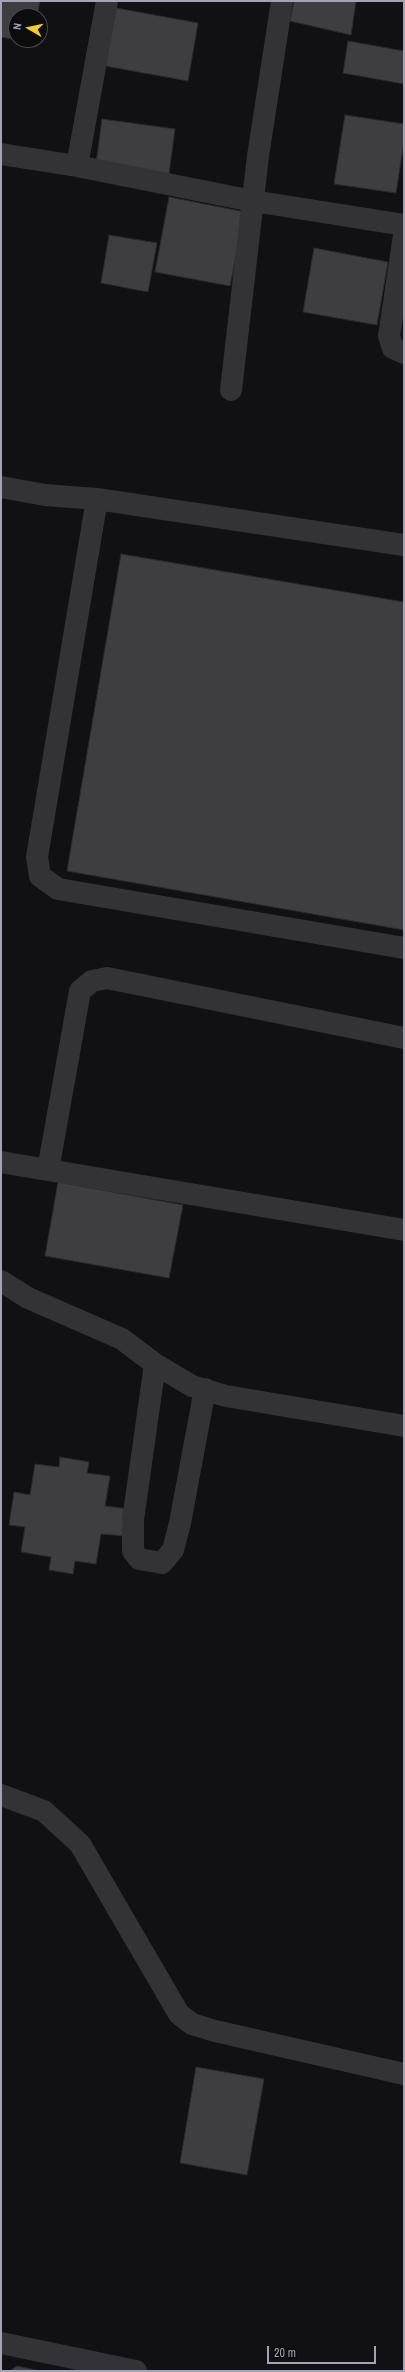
<!DOCTYPE html>
<html>
<head>
<meta charset="utf-8">
<style>
  body { margin:0 }
  #map { position:relative; width:405px; height:2372px; overflow:hidden; background:#111012; font-family:"Archivo Narrow",sans-serif }
  canvas { display:block }
  .frame { position:absolute; inset:0; border:2px solid #a2a4b3; pointer-events:none }
  .north { position:absolute; left:8px; top:8px; width:40px; height:40px; box-sizing:border-box; background:#0c0c0d; border:1px solid #48494f; border-radius:50%; rotate:279deg; font-size:11px; font-weight:700; line-height:16px; text-align:center; color:#a2a4b3 }
  .north::after { content:''; display:block; margin:auto; width:14px; height:18px; background:#f1cf2a; clip-path:polygon(50% 0,100% 100%,50% 72%,0 100%) }
  .scale { position:absolute; left:267px; top:2346px; width:109px; height:18px; box-sizing:border-box; border:2px solid #a2a4b3; border-top:0; padding-left:5px; font-size:12px; line-height:14px; white-space:nowrap; color:#a2a4b3; -webkit-text-stroke:3px #0c0c0d; paint-order:stroke }
</style>
</head>
<body>
<div id="map">
<canvas width="405" height="2372"></canvas>
<div class="frame"></div>
<div class="north">N</div>
<div class="scale">20 m</div>
</div>
<script>
const c = document.querySelector('canvas').getContext('2d');
c.lineJoin = 'round';
function fill(path, color) { c.fillStyle = color; c.fill(path, 'evenodd'); }
const toPath = rows => new Path2D(rows.map(r => 'M' + r).join(''));
function strokePath(path, color, width, dash) { c.strokeStyle = color; c.lineWidth = width; c.lineCap = dash ? 'butt' : 'round'; c.setLineDash(dash || []); c.stroke(path); }
const building = toPath([
  [1,1,40,1,37,16,16,16,16,40,33,40,32,43,1,37,1,1],
  [294,1,356,1,351,35,290,21,294,1],
  [111,7,198,23,188,81,100,65,111,7],
  [348,41,404,51,404,84,343,73,348,41],
  [345,115,404,124,404,141,396,193,334,184,345,115],
  [102,119,175,129,169,174,96,164,102,119],
  [169,197,245,212,230,286,155,272,169,197],
  [109,235,157,243,148,292,101,283,109,235],
  [314,248,388,262,377,325,303,312,314,248],
  [121,554,404,602,404,930,67,871,121,554],
  [58,1182,183,1205,169,1278,45,1256,58,1182],
  [60,1457,89,1462,87,1473,110,1476,105,1506,129,1509,126,1536,101,1534,96,1564,75,1561,73,1574,49,1570,51,1557,21,1552,25,1527,9,1525,14,1492,30,1495,35,1464,59,1467,60,1457],
  [196,2067,264,2079,247,2175,180,2163,196,2067],
  [17,2366,40,2371,10,2371,17,2366]
]);
const lane = toPath([
  [1,154,77,166,253,201,404,225],
  [77,166,107,1],
  [404,235,389,336,393,348,404,353],
  [231,390,258,156,282,1],
  [1,487,45,495,97,499,404,545],
  [97,499,37,857,40,876,58,889,404,948],
  [1,1162,48,1170,80,991,92,981,107,978,404,1038],
  [48,1170,404,1230],
  [1,1281,28,1298,122,1339,155,1364,192,1386,226,1396,404,1426],
  [155,1364,133,1520,133,1551,139,1559,162,1563,173,1550,180,1523,205,1389],
  [1,1795,44,1811,80,1844,179,2014,192,2024,215,2031,404,2074],
  [1,2343,136,2371]
]);
fill(building, '#3d3d42');
strokePath(building, '#2b2a2e', 1);
strokePath(lane, '#323237', 22);
</script>
</body>
</html>
